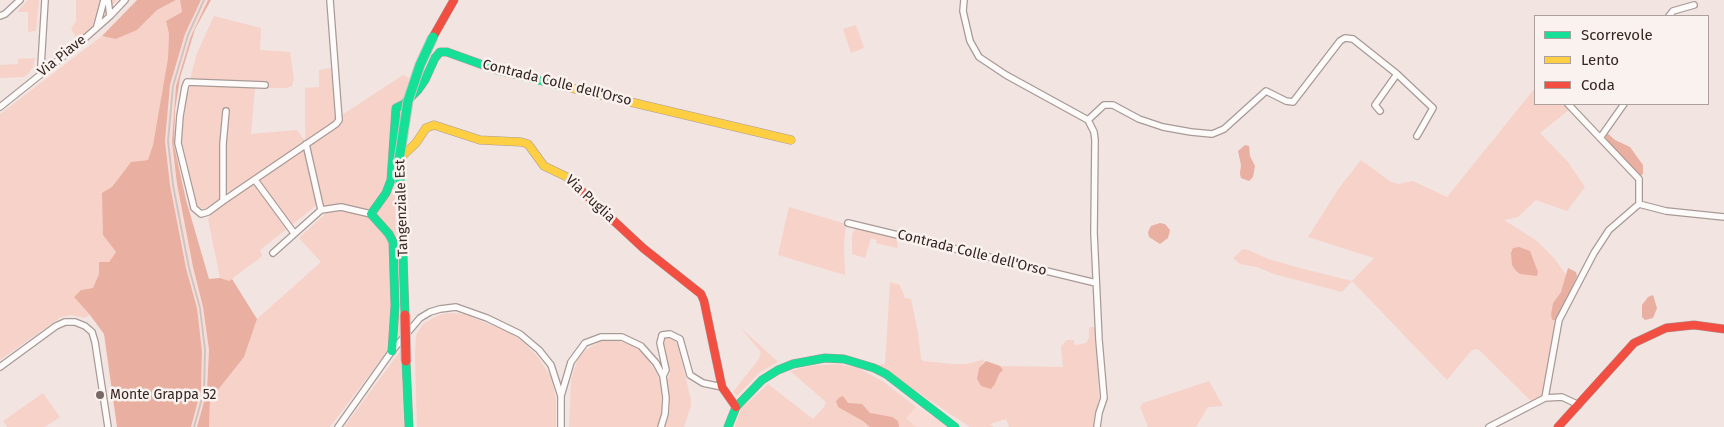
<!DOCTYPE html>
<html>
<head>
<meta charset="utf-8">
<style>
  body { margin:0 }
  #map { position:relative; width:1724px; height:427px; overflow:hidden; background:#f2e4e1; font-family:"Fira Sans",sans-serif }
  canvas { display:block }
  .legend { position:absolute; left:1534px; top:15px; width:175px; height:90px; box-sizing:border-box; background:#faf2ef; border:1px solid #aca09d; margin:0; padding:6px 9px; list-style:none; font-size:15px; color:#362623 }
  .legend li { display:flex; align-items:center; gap:10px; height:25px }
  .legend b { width:25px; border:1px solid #aca09d }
</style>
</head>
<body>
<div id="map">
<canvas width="1724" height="427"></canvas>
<ul class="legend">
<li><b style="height:6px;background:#16e098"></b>Scorrevole</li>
<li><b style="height:6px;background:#ffcf43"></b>Lento</li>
<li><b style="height:6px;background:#f24e42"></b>Coda</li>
</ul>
</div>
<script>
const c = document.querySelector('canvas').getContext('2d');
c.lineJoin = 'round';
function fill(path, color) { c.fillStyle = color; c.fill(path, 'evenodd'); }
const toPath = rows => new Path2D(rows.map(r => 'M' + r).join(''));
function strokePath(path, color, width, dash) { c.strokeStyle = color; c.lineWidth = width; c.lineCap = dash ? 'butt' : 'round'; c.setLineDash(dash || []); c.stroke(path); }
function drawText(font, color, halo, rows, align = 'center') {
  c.font = font + ' "Fira Sans",sans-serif'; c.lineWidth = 5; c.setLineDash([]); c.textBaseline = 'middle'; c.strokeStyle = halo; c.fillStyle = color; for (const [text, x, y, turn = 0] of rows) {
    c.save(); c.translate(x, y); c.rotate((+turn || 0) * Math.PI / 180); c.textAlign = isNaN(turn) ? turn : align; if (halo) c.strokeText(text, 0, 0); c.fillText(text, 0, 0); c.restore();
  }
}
const built = toPath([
  [201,0,208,0,191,36,176,86,172,141,177,184,193,267,203,307,209,350,207,391,197,427,191,427,201,390,202,351,197,308,186,268,170,185,165,141,170,85,185,34],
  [916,407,939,421,947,427,916,427,906,418]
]);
const green = toPath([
  [28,0,39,0,36,31,28,32,28,12,17,12],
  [76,0,117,0,88,34,78,40,71,29,76,21],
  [176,0,180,0,182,12,166,21,169,34,168,58,153,145,148,160,131,162,112,187,103,235,116,252,109,262,99,262,99,274,93,288,81,290,74,297,90,315,84,318,72,315,61,317,0,360,0,114,102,36,116,39,137,30,157,10],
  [214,16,261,28,260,50,290,52,294,79,292,86,286,88,255,88,251,134,297,130,305,141,305,88,319,87,319,70,331,68,337,117,335,122,232,192,227,191,226,190,227,168,221,168,221,197,219,200,204,209,198,207,197,204,182,141,183,126,187,95,191,85,191,76,197,53],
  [856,25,864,48,851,53,843,29],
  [35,58,33,67,28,74,24,77,0,78,0,65,18,64,18,59],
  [403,75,409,78,398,130,394,179,400,334,330,427,209,427,210,400,244,357,257,319,321,262,299,238,325,214,310,144,342,123,342,115],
  [1535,88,1535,104,1563,104,1569,110,1540,133,1568,162,1585,187,1567,211,1536,200,1518,217,1504,220,1537,241,1554,258,1567,276,1561,292,1553,303,1551,314,1552,320,1556,320,1555,329,1543,390,1541,396,1532,402,1478,349,1472,350,1447,380,1352,281,1342,292,1274,274,1257,267,1240,264,1233,258,1243,249,1249,250,1268,259,1300,268,1352,281,1374,258,1308,237,1339,188,1361,160,1391,182,1398,184,1413,181,1447,197],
  [305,148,317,205,260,250,262,255,261,257,229,281,223,280,220,278,208,219,213,212],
  [789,207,846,224,844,245,845,275,778,255],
  [857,226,893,235,896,238,898,246,897,248,876,243,877,240,871,238,865,258,852,254,852,234],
  [890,282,900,285,905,298,911,299,918,333,921,359,923,361,952,364,967,364,985,359,982,364,995,384,999,374,1003,370,1000,366,1063,367,1061,346,1067,340,1074,340,1074,343,1076,345,1086,343,1089,338,1089,327,1095,327,1099,397,1094,427,1009,427,1006,419,990,424,994,427,970,427,877,365,885,364],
  [450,313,464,314,510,333,523,342,538,357,551,377,556,399,556,427,417,427,415,356,416,335,423,324,431,319,442,314],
  [739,326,778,362,759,373,737,396,733,392,759,359,761,352],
  [667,337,672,337,678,345,691,400,691,406,684,427,665,427,669,416,670,404,667,380,670,374,669,368,663,346,663,340],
  [601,340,615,340,632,345,644,354,655,371,660,381,662,405,661,420,658,427,569,427,571,380,579,355],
  [401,350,404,427,344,427],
  [836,364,858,368,884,382,916,407,906,418,916,427,734,427,741,409,768,384,813,419,824,407,826,402,790,371,810,366],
  [1209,381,1223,406,1208,407,1196,427,1148,427,1140,407,1143,403],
  [43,393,60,417,45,427,7,427,3,421]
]);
const forest = toPath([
  [137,0,176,0,157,10,137,30,116,39,102,36],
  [180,0,201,0,185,34,170,85,165,141,170,185,186,268,197,308,202,351,201,390,191,427,117,427,104,334,90,315,74,297,81,290,93,288,99,274,99,262,109,262,116,252,103,235,102,193,112,187,131,162,148,160,153,145,168,58,169,34,166,21,182,12],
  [208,0,211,0,195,29,180,78,175,110,174,145,186,200,209,279,220,278,229,281,232,279,257,319,244,357,210,400,209,427,197,427,207,391,209,350,203,307,193,267,177,184,172,141,176,86,191,36],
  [1606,132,1615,140,1630,147,1643,165,1643,174,1640,176,1607,140,1605,136],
  [1245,145,1249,146,1250,156,1255,166,1253,177,1249,181,1241,178,1240,174,1241,165,1238,151],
  [1160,223,1165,224,1170,230,1168,238,1160,244,1149,237,1148,232,1151,226],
  [1519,247,1530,251,1538,272,1537,276,1520,274,1516,271,1512,265,1511,253,1513,248],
  [1568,268,1576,272,1577,276,1560,315,1556,320,1552,320,1551,314,1553,303,1561,292],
  [1653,295,1657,308,1653,318,1645,320,1642,317,1642,305,1648,297],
  [986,361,1000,366,1003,370,999,374,995,384,991,389,981,386,977,379,979,368],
  [843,396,848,403,862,404,870,413,892,417,898,421,899,427,870,427,863,421,838,407,836,401,840,397]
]);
const street = toPath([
  [108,0,110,16],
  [964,0,963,11,970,41,979,57,1006,75,1088,120,1094,132,1095,140,1094,233,1099,340,1104,398,1099,413,1097,427],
  [0,16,5,14,20,0],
  [1669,16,1673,11,1694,5],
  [97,26,104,0],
  [42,72,41,66,45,0],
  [1568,104,1639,179,1639,204],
  [0,107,75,47,110,16,125,0],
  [226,111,223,144,223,201,336,124,339,120,330,0],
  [1380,111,1375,105,1397,74],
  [1088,120,1104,105,1113,105,1139,119,1163,127,1191,132,1212,134,1217,132,1224,129,1266,91,1286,101,1293,102,1340,41,1345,38,1353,39,1397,74,1433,108,1417,136],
  [1600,138,1624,104],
  [306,144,321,210],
  [255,180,294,233],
  [223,201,208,212,201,214,194,208,178,143,180,116,185,87,187,82,265,85],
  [848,223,1096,283],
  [273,253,321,210,341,207,371,214],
  [0,367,56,326,65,322,75,322,85,326,92,332,95,342,108,427],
  [663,376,666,370,660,343,662,335,670,334,680,339,690,375,703,383,722,387],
  [1545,398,1562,397,1579,405],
  [338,427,392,351,420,318,430,312,440,309,456,307,487,318,520,334,539,350,551,365,561,396],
  [561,427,561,396,571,362,585,343,601,337,622,337,641,346,656,363,663,376,666,398,665,414,661,427],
  [1489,427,1545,398,1559,320,1594,253,1609,230,1639,204,1666,211,1724,217]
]);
const fast = toPath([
  [401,196,405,315],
  [392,351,395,306,393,242,389,234,371,214,386,193,391,180,396,108,404,104,418,90,425,80,435,58,440,52,447,52,497,70,567,87],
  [406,361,409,427],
  [728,427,736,407,762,380,778,370,793,364,825,358,844,359,874,368,886,374,955,427]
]);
const slow = toPath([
  [567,87,791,140],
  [397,161,416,143,426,128,434,125,480,140,521,142,528,144,544,166,567,177,570,180]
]);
const jam = toPath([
  [433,37,454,0],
  [570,180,643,248,701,294,704,301,722,387,736,407],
  [1558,427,1634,343,1666,328,1694,325,1724,329]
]);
const rail = toPath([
  [194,427,204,391,205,350,200,308,189,268,173,185,168,141,173,86,188,35,204,0]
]);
const fastBridge = toPath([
  [401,196,399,160,408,101,420,65,433,37]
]);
const jamBridge = toPath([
  [405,315,406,361]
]);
const markers = [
  [100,395,5,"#786866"]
];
const streetNames = [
  ["Via Piave",62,56,-39],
  ["Contrada Colle dell'Orso",557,83,14],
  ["Via Puglia",590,199,43],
  ["Tangenziale Est",402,208,-92],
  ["Contrada Colle dell'Orso",972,253,14]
];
const poiNames = [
  ["Monte Grappa 52",110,395]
];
fill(built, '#f8dcd5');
fill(green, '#f7d2c8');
fill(forest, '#e9afa1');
strokePath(street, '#a89a97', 8);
strokePath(fast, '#a89a97', 9);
strokePath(slow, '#a89a97', 9);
strokePath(jam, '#a89a97', 9);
strokePath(street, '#fdfbfa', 5.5);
strokePath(fast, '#16e098', 8);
strokePath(slow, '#ffcf43', 8);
strokePath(jam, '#f24e42', 8);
strokePath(rail, '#cbc6c6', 2);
strokePath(fastBridge, '#cac2c0', 11, []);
strokePath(jamBridge, '#cac2c0', 11, []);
strokePath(fastBridge, '#16e098', 9);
strokePath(jamBridge, '#f24e42', 9);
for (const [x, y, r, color] of markers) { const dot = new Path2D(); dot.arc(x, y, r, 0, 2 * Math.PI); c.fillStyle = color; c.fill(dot); strokePath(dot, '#faf2ef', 2); }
drawText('14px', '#362623', '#faf2ef', streetNames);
drawText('14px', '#362623', '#faf2ef', poiNames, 'left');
</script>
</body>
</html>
